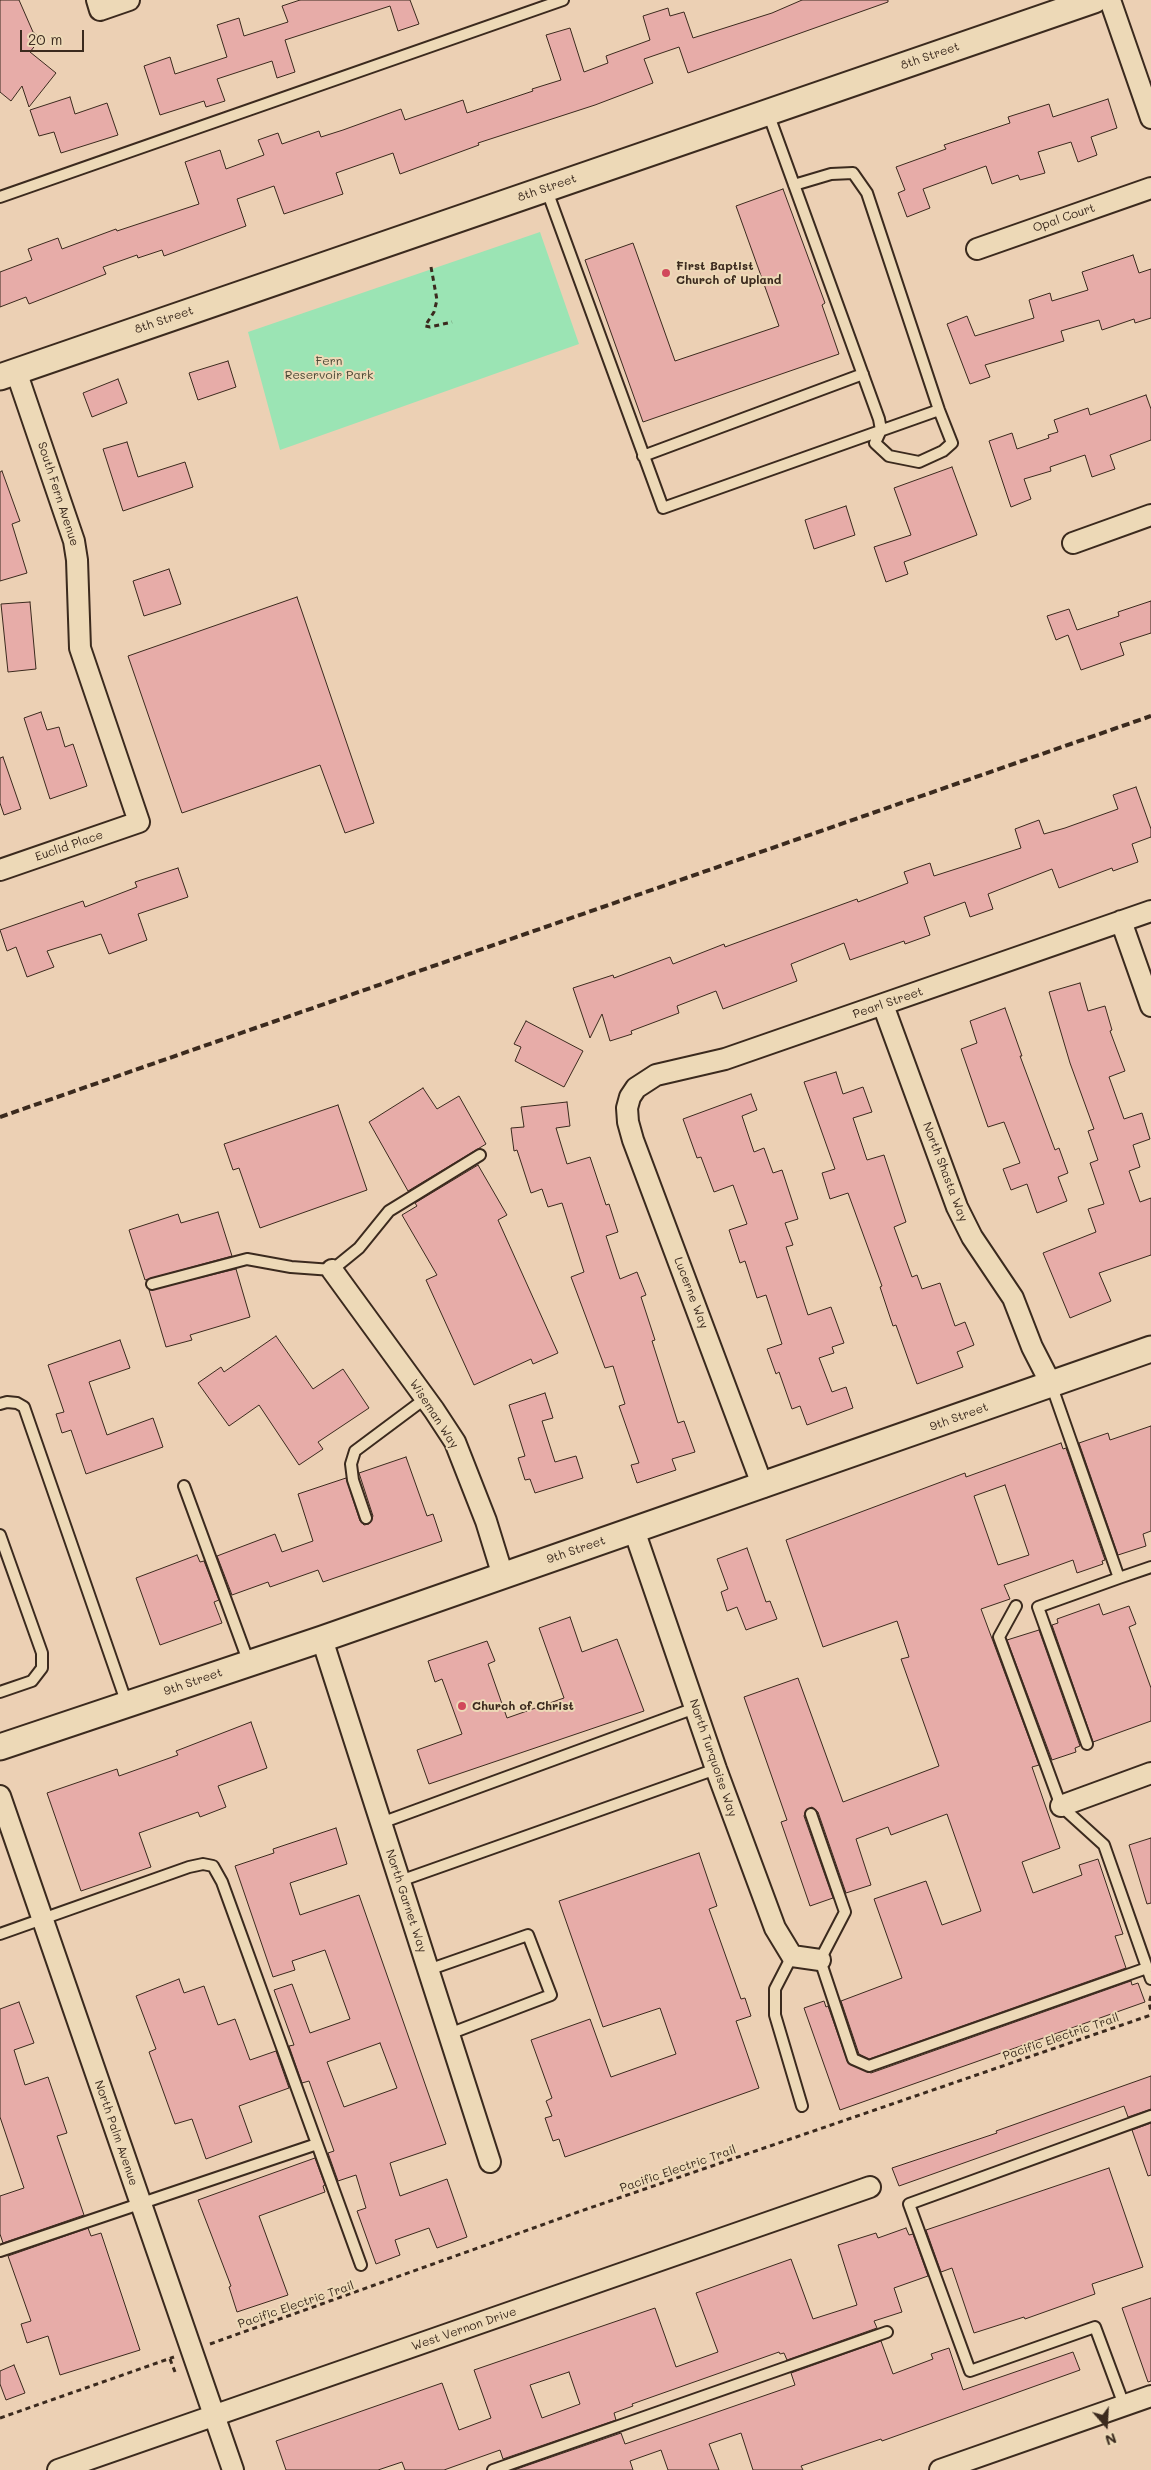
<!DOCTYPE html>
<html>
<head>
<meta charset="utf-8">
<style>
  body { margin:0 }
  #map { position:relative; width:1151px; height:2470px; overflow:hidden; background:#ecd0b4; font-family:Mali,sans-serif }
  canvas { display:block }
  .north { position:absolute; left:1081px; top:2400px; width:50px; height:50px; -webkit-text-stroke:4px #edd9b7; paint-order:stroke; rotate:161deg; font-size:14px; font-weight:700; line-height:20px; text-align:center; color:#3b2a1e }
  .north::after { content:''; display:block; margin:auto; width:18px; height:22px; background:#3b2a1e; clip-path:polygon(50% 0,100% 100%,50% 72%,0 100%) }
  .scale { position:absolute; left:20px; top:30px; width:64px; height:22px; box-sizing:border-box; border:2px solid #3b2a1e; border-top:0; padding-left:6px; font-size:15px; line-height:18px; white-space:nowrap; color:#3b2a1e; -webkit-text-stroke:4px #edd9b7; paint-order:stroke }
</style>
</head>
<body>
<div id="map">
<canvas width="1151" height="2470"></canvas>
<div class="north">N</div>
<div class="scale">20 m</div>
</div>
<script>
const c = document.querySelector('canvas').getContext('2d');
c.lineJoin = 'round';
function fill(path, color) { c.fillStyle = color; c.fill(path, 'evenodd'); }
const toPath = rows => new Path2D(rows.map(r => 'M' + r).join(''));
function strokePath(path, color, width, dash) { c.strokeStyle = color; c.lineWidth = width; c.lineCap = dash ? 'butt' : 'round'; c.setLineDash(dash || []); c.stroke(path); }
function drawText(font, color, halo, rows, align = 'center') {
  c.font = font + ' Mali,sans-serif'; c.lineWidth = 4; c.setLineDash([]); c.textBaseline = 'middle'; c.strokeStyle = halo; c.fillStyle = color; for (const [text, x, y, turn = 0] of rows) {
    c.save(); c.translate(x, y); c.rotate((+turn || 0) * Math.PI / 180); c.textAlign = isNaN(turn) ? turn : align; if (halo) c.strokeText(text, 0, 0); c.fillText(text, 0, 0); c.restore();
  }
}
const green = toPath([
  [540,232,579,344,280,450,248,332]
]);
const building = toPath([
  [0,0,19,0,33,32,41,38,30,52,56,73,29,107,22,86,11,101,0,92,0,0],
  [300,0,410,0,419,24,398,31,390,6,285,40,295,72,277,78,272,61,217,79,225,101,206,107,204,101,160,115,144,66,170,57,175,74,227,57,217,25,239,18,244,36,288,22,282,6,300,0],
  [802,0,888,0,888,2,688,73,679,47,644,59,653,83,595,105,478,143,479,145,400,174,393,153,336,173,343,194,284,214,274,186,237,199,246,226,164,256,162,250,138,258,137,255,103,267,106,274,29,304,26,297,0,307,0,272,32,260,28,249,58,238,62,249,116,229,117,231,199,204,185,162,220,150,226,169,264,155,258,140,278,133,282,144,319,131,321,137,343,130,401,109,405,120,463,100,467,113,533,91,532,89,561,80,546,35,570,28,584,72,608,63,606,56,650,40,643,16,668,8,670,16,684,12,693,38,772,13,802,0],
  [70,97,75,114,107,103,118,135,61,153,54,132,39,136,30,110,70,97],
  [1108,99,1117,128,1091,137,1097,155,1078,162,1071,142,1038,152,1045,173,1020,180,1018,175,992,184,986,166,923,189,930,208,907,217,898,193,905,190,896,167,946,149,944,145,1010,123,1008,117,1049,104,1053,117,1108,99],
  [783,189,825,303,822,305,839,354,643,422,585,260,633,243,675,361,779,326,736,206,783,189],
  [1133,255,1139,273,1151,269,1151,318,1135,323,1134,319,1102,330,1099,320,1061,331,1064,341,985,365,990,377,970,384,947,324,967,316,975,336,1034,318,1029,300,1050,293,1052,301,1088,290,1082,272,1133,255],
  [228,361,236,387,198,400,189,373,228,361],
  [118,379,127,403,92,417,83,393,118,379],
  [1146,395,1151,409,1151,440,1110,455,1115,469,1092,477,1085,455,1050,467,1051,471,1024,479,1031,499,1011,507,989,441,1012,433,1017,449,1049,438,1048,435,1058,432,1054,420,1088,408,1090,415,1146,395],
  [127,442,138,477,185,462,193,487,123,511,103,449,127,442],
  [952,467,977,535,904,562,908,574,886,582,874,547,911,535,894,488,952,467],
  [2,471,20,521,12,524,27,573,0,581,0,472,2,471],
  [846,506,855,535,814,549,805,520,846,506],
  [169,569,181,604,144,616,133,581,169,569],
  [297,597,374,823,345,833,320,765,182,813,128,656,297,597],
  [1151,601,1151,633,1120,643,1124,655,1081,670,1068,635,1056,640,1047,616,1069,609,1077,630,1119,616,1118,612,1151,601],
  [30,602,36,669,8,672,1,604,30,602],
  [41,712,47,730,59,727,65,747,73,744,87,786,50,799,24,718,41,712],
  [3,757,21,809,4,815,0,803,0,758,3,757],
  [1136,787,1151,829,1151,837,1132,844,1138,862,1113,871,1112,868,1059,888,1052,869,988,894,993,909,970,917,965,902,924,917,930,935,905,944,904,941,850,960,844,943,791,964,797,981,723,1009,716,991,677,1006,679,1013,631,1031,632,1034,610,1041,602,1014,590,1038,573,988,613,975,614,978,670,957,673,964,724,944,725,947,857,899,858,902,908,883,904,872,930,863,934,876,1021,848,1015,829,1039,820,1044,834,1065,828,1118,809,1113,795,1136,787],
  [178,868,188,897,138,914,147,940,109,954,101,934,47,951,54,967,27,977,16,947,7,951,0,930,83,901,85,907,137,887,135,882,178,868],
  [1080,983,1088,1011,1105,1006,1112,1030,1110,1031,1125,1071,1109,1077,1124,1119,1142,1113,1150,1139,1133,1145,1140,1167,1129,1171,1140,1202,1151,1198,1151,1255,1099,1273,1111,1301,1070,1318,1043,1253,1096,1232,1088,1209,1104,1204,1090,1163,1098,1160,1088,1131,1094,1129,1070,1063,1049,992,1080,983],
  [1005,1008,1022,1056,1020,1056,1055,1150,1059,1148,1068,1173,1058,1177,1067,1201,1037,1213,1027,1184,1011,1190,1003,1169,1020,1163,1004,1122,988,1127,961,1049,977,1043,970,1021,1005,1008],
  [526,1021,583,1051,564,1087,515,1061,521,1047,514,1044,526,1021],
  [836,1072,843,1094,863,1087,872,1112,853,1118,867,1160,884,1155,906,1222,894,1227,912,1277,917,1275,922,1289,940,1283,955,1326,965,1322,974,1345,957,1352,963,1367,917,1384,896,1325,893,1326,880,1287,882,1286,848,1193,830,1199,822,1173,835,1169,804,1082,836,1072],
  [423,1088,437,1109,459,1096,486,1144,408,1191,369,1122,423,1088],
  [751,1094,757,1110,742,1116,754,1152,764,1148,773,1173,782,1170,798,1219,785,1223,793,1245,786,1247,808,1315,831,1307,844,1343,832,1347,834,1353,819,1358,832,1392,846,1387,853,1408,807,1425,800,1406,792,1409,779,1372,776,1374,767,1349,782,1344,766,1295,757,1298,745,1261,740,1263,729,1230,747,1224,733,1185,714,1192,701,1157,697,1158,683,1119,751,1094],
  [567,1102,570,1126,556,1128,567,1164,590,1157,606,1205,609,1204,618,1232,606,1236,620,1279,637,1272,646,1295,641,1297,655,1340,652,1341,678,1423,684,1421,695,1452,672,1459,676,1470,637,1483,631,1465,639,1463,619,1406,625,1404,613,1366,605,1368,571,1277,584,1272,562,1203,548,1207,542,1189,531,1193,517,1150,514,1151,511,1128,524,1127,521,1107,567,1102],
  [338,1105,367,1190,260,1228,239,1168,233,1170,224,1144,338,1105],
  [478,1165,507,1215,498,1220,558,1353,533,1364,531,1359,474,1385,426,1280,437,1275,402,1215,417,1206,415,1203,478,1165],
  [218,1212,232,1256,145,1280,129,1230,178,1214,181,1223,218,1212],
  [236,1269,250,1317,190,1335,192,1340,166,1347,149,1290,236,1269],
  [276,1336,313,1389,343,1369,369,1408,318,1442,323,1449,299,1465,259,1405,229,1426,198,1383,221,1367,224,1372,276,1336],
  [120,1340,130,1368,89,1382,107,1435,153,1418,163,1447,86,1474,71,1430,62,1433,56,1414,64,1412,48,1365,120,1340],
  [545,1393,553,1418,542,1421,555,1462,576,1456,583,1478,535,1493,530,1479,525,1480,518,1458,525,1456,509,1405,545,1393],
  [1151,1426,1151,1531,1143,1534,1146,1546,1118,1555,1079,1443,1108,1433,1110,1440,1151,1426],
  [1061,1443,1063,1449,1066,1448,1105,1560,1102,1561,1103,1564,1077,1573,1073,1560,1004,1585,1010,1599,981,1609,1039,1765,1032,1767,1060,1848,1022,1862,1033,1893,1082,1875,1079,1865,1098,1859,1123,1934,1115,1936,1126,1968,869,2059,859,2054,841,2001,902,1978,874,1899,926,1881,942,1925,981,1911,947,1814,891,1835,888,1827,856,1839,871,1885,846,1893,818,1812,812,1807,806,1810,804,1816,833,1898,810,1906,781,1822,787,1820,744,1697,798,1678,843,1802,939,1766,901,1659,909,1657,897,1621,823,1647,786,1540,965,1473,966,1477,1061,1443],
  [1005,1485,1029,1555,998,1565,974,1496,1005,1485],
  [406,1457,427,1516,433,1514,442,1541,323,1582,318,1570,270,1587,268,1582,232,1595,217,1556,275,1534,282,1552,313,1541,298,1494,346,1478,360,1521,364,1525,369,1524,373,1516,359,1473,406,1457],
  [747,1548,766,1602,770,1601,777,1619,746,1630,737,1607,727,1611,721,1592,728,1589,717,1559,747,1548],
  [197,1555,200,1562,204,1561,219,1600,214,1602,222,1623,160,1645,136,1578,197,1555],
  [1099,1604,1103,1615,1129,1606,1136,1624,1129,1627,1151,1688,1151,1721,1093,1742,1052,1625,1058,1623,1057,1619,1099,1604],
  [570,1617,582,1652,617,1639,644,1711,429,1784,417,1750,462,1734,442,1679,435,1682,428,1661,487,1641,495,1661,488,1664,507,1718,564,1698,539,1628,570,1617],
  [1039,1630,1080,1746,1075,1748,1076,1752,1052,1760,1007,1640,1039,1630],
  [251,1722,267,1768,218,1786,226,1807,200,1817,198,1812,139,1833,151,1867,81,1891,47,1793,117,1769,119,1776,178,1755,176,1751,251,1722],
  [336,1828,347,1864,290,1883,300,1915,359,1895,446,2144,390,2163,400,2196,447,2179,467,2237,437,2248,429,2228,395,2240,400,2255,376,2264,357,2211,366,2208,356,2175,338,2181,328,2153,334,2151,309,2081,302,2083,289,2046,294,2045,274,1990,292,1984,310,2033,350,2019,325,1950,292,1961,295,1970,273,1977,235,1866,274,1853,273,1849,336,1828],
  [380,2043,397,2088,344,2107,327,2062,380,2043],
  [1151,1838,1151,1903,1147,1904,1129,1845,1151,1838],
  [699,1853,717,1906,709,1909,741,1999,745,1998,751,2016,736,2021,759,2088,565,2157,559,2139,553,2141,545,2118,552,2116,546,2101,552,2098,531,2040,590,2019,611,2077,676,2054,660,2008,603,2027,559,1901,699,1853],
  [179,1979,184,1993,204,1986,218,2025,235,2019,250,2060,276,2051,289,2088,239,2106,252,2142,206,2159,192,2119,175,2124,149,2052,156,2049,136,1996,179,1979],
  [1131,1981,1132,1985,1138,1983,1145,2002,840,2110,804,2008,824,2001,826,2007,828,2006,848,2063,871,2073,1131,1981],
  [19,2002,34,2043,14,2050,25,2085,48,2077,67,2133,57,2136,84,2215,3,2243,0,2234,0,2196,24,2188,0,2117,0,2009,19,2002],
  [1151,2076,1151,2109,1128,2117,1124,2106,899,2186,892,2168,997,2133,996,2131,1151,2076],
  [1151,2123,1151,2175,1148,2176,1132,2130,1151,2123],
  [315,2158,325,2185,323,2186,325,2192,259,2216,288,2295,237,2312,229,2287,231,2286,198,2200,315,2158],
  [1109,2168,1143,2267,1092,2284,1095,2294,1025,2319,1024,2317,974,2333,952,2268,941,2272,926,2230,1109,2168],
  [88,2228,91,2236,101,2233,140,2350,60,2375,48,2336,27,2343,21,2324,31,2321,8,2256,88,2228],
  [906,2228,909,2235,913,2234,928,2276,894,2288,902,2312,874,2321,877,2328,787,2360,784,2353,780,2354,779,2352,632,2404,633,2406,614,2413,616,2420,503,2459,500,2450,444,2470,405,2470,402,2462,378,2470,286,2470,276,2441,442,2383,459,2430,491,2418,474,2370,655,2308,676,2367,718,2352,696,2293,791,2259,813,2319,857,2305,838,2245,876,2233,878,2238,906,2228],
  [569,2372,580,2404,542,2418,530,2385,569,2372],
  [1151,2298,1151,2381,1148,2382,1122,2308,1151,2298],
  [881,2341,893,2374,933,2359,931,2354,949,2348,963,2390,1073,2352,1080,2370,882,2441,881,2439,801,2466,803,2470,753,2470,741,2433,709,2444,719,2470,668,2470,661,2450,630,2461,633,2470,514,2470,621,2433,625,2444,795,2385,791,2373,881,2341],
  [14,2365,25,2393,6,2400,0,2384,0,2371,14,2365]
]);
const path = toPath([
  [431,267,437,300,434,312,425,326,430,327,452,322],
  [1151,1996,1149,2003,1151,2011],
  [210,2344,578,2212,1151,2015],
  [170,2359,175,2372],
  [0,2418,174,2357]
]);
const service = toPath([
  [768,113,784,157,879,419,881,430,875,443,889,456,919,462,943,451,952,443,939,410,867,193,853,173,831,174,794,185],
  [546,188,663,508,939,410],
  [0,197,563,0],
  [643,456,863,374],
  [152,1284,247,1259,291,1267,332,1270,359,1248,389,1211,480,1155],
  [1051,1384,1119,1578,1038,1607,1087,1744],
  [0,1404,7,1402,17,1403,24,1407,127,1704],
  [184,1486,249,1663],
  [366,1518,353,1480,351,1464,355,1451,426,1398],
  [0,1535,42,1653,42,1668,32,1681,0,1692],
  [1119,1578,1151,1567],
  [1016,1606,999,1637,1061,1806,1104,1845,1151,1979],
  [811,1814,845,1912,820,1960,853,2059,869,2066,1147,1968],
  [381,1823,695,1708],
  [400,1881,716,1769],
  [0,1934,189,1867,203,1864,213,1866,222,1882,361,2265],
  [792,1956,775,1989,775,2015,802,2106],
  [428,1970,528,1935,551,1995,449,2034],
  [0,2251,317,2144],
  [1124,2405,1095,2327,970,2371,909,2204,1151,2116],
  [493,2470,887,2332]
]);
const minor = toPath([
  [97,0,100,10,129,0],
  [1110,0,1151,118],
  [977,249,1151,188],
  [1073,543,1151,515],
  [0,870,139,822,80,648,77,560,74,541,16,371],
  [1121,921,1151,1006],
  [883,1005,957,1207,972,1237,1013,1298,1032,1347,1051,1384],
  [332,1270,434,1410,455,1442,486,1521,503,1576],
  [763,1487,633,1140,628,1122,627,1108,630,1097,636,1088,656,1075,725,1059,1151,911],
  [634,1530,716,1769,775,1928,792,1956,820,1960],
  [322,1639,490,2162],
  [0,1796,233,2470],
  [1061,1806,1151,1773],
  [58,2470,870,2187],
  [940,2470,1151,2396]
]);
const tertiary = toPath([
  [0,377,1094,0],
  [0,1747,322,1639,1151,1349]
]);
const rail = toPath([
  [0,1117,1151,716]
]);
const markers = [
  [666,273,5,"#d1495b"],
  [462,1706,5,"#d1495b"]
];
const streetNames = [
  ["8th Street",930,56,-19],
  ["8th Street",547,188,-19],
  ["Opal Court",1064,218,-19],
  ["8th Street",164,320,-19],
  ["South Fern Avenue",58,494,72],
  ["Euclid Place",69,846,-19],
  ["Pearl Street",888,1003,-19],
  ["North Shasta Way",945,1172,69],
  ["Lucerne Way",691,1293,69],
  ["Wiseman Way",434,1414,57],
  ["9th Street",959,1417,-20],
  ["9th Street",576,1550,-19],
  ["9th Street",193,1682,-19],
  ["North Turquoise Way",713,1758,71],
  ["North Garnet Way",406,1901,72],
  ["Pacific Electric Trail",1061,2037,-19],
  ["North Palm Avenue",116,2133,71],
  ["Pacific Electric Trail",678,2169,-19],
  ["Pacific Electric Trail",296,2305,-19],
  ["West Vernon Drive",464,2329,-19]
];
const poiNames = [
  ["First Baptist",676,266],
  ["Church of Upland",676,280],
  ["Church of Christ",472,1706]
];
const parkNames = [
  ["Fern",329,361],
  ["Reservoir Park",329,375]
];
fill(green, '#9be4b4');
fill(building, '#e7aca8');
strokePath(building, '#3b2a1e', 1);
strokePath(service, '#3b2a1e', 14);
strokePath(minor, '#3b2a1e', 24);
strokePath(tertiary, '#3b2a1e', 29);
strokePath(path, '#3b2a1e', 3, [5, 4]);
strokePath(service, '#edd9b7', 10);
strokePath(minor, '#edd9b7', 20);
strokePath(tertiary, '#edd9b7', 25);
strokePath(rail, '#3b2a1e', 4, [8, 4]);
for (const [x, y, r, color] of markers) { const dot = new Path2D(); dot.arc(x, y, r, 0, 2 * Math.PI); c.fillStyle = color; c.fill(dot); strokePath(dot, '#edd9b7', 2); }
drawText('12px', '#3b2a1e', '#edd9b7', streetNames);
drawText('bold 12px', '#3b2a1e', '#edd9b7', poiNames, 'left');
drawText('12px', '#494634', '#edd9b7', parkNames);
</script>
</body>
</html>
